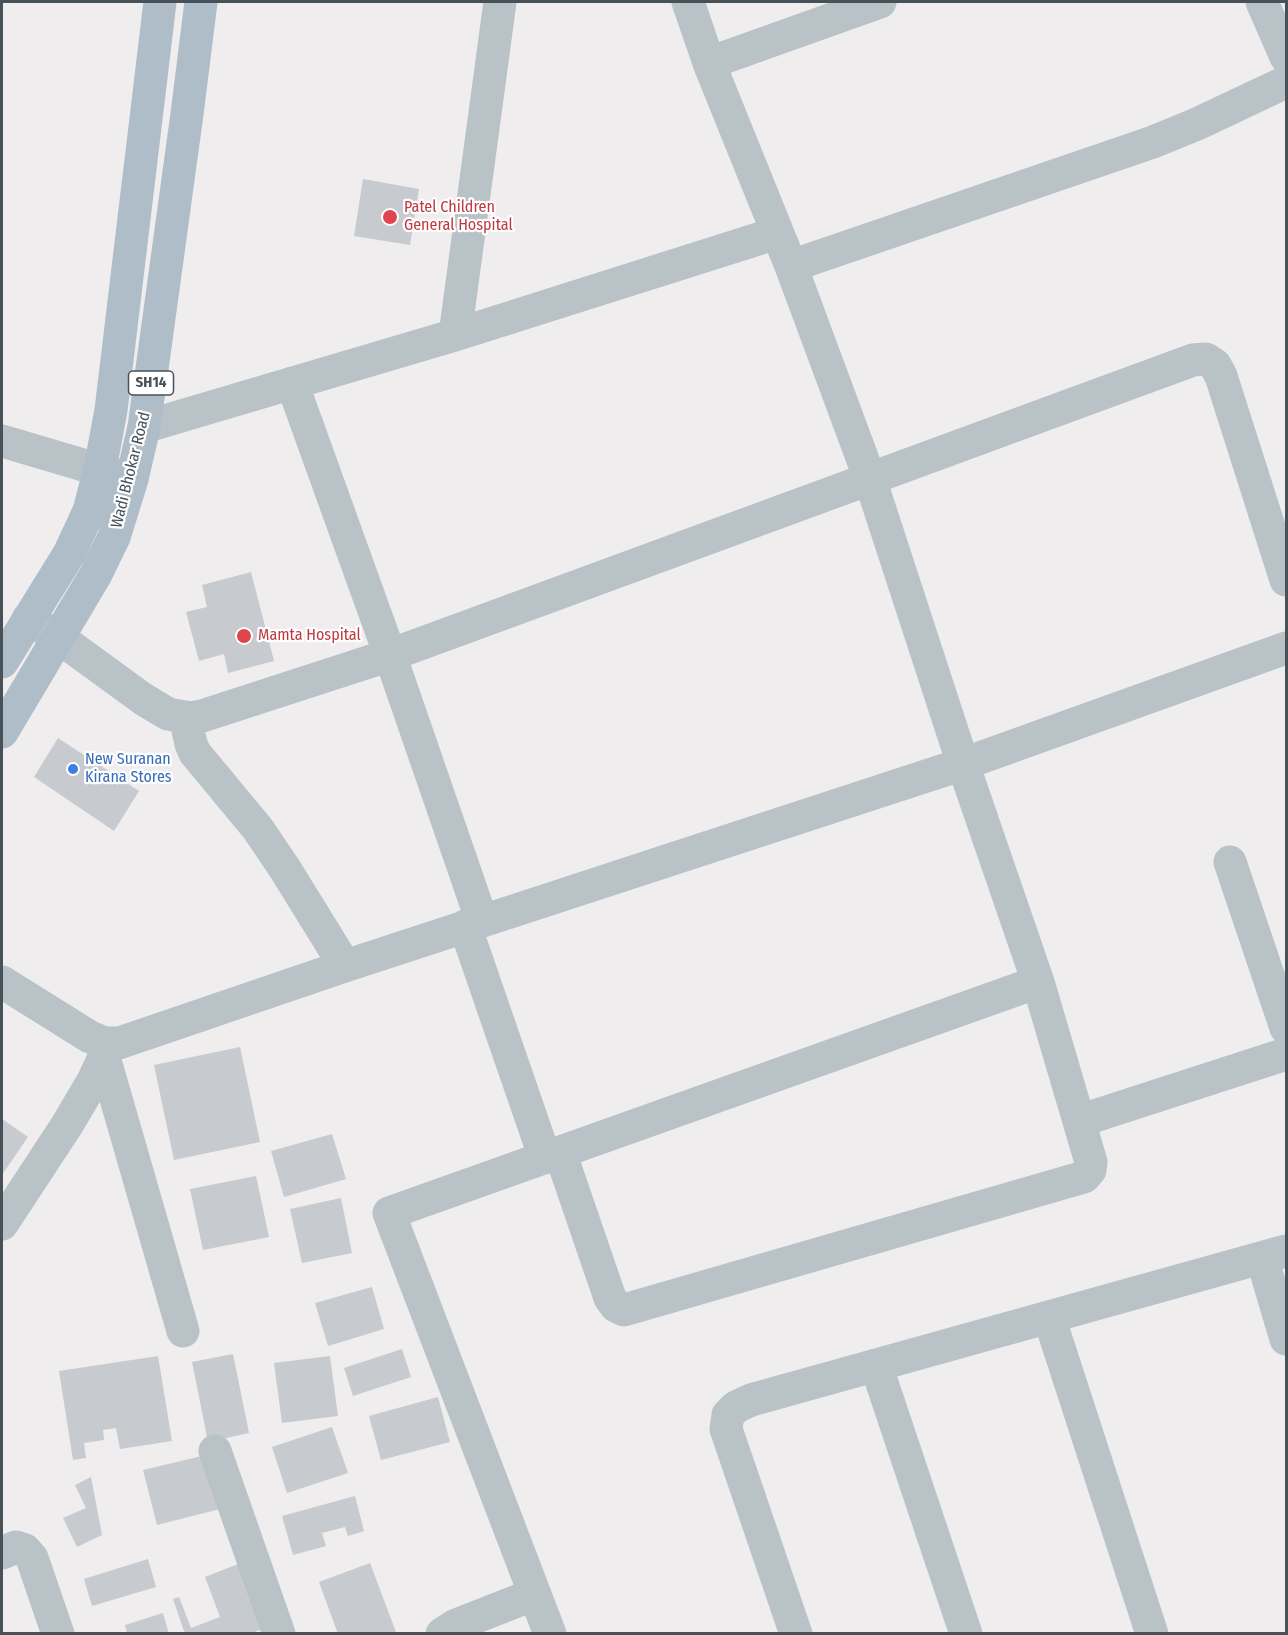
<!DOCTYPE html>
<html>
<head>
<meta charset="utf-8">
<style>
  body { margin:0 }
  #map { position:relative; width:1288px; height:1635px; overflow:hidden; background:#efeded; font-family:"Fira Sans Condensed",sans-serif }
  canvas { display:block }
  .frame { position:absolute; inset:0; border:3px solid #475157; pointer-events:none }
</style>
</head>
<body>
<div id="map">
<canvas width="1288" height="1635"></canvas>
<div class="frame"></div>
</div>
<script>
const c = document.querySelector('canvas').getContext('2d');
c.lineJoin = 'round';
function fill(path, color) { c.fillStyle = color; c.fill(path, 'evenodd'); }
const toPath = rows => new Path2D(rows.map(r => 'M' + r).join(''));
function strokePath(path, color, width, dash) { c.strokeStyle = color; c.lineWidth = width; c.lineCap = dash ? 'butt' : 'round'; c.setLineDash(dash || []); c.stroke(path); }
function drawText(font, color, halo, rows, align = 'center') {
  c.font = font + ' "Fira Sans Condensed",sans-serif'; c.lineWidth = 4.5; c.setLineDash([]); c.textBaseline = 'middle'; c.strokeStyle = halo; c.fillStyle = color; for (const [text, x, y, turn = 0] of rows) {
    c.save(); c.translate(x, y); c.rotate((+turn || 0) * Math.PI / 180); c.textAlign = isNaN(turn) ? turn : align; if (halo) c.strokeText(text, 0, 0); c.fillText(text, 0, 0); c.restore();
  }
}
const building = toPath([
  [363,179,419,189,410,245,354,236],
  [251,572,274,661,228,673,224,654,199,661,186,612,207,607,202,585],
  [58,738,139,791,114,831,34,777],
  [240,1047,260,1142,174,1160,154,1065],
  [2,1119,28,1137,2,1175],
  [332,1134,346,1179,284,1197,271,1151],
  [256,1176,269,1237,203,1250,190,1189],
  [341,1198,352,1253,302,1263,290,1209],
  [372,1287,384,1329,328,1346,315,1303],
  [402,1349,411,1377,353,1396,344,1368],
  [233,1354,249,1433,208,1442,192,1362],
  [158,1356,172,1441,120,1449,116,1428,103,1430,104,1440,84,1443,86,1458,73,1460,59,1371],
  [330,1356,338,1416,282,1423,274,1363],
  [438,1397,450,1442,381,1460,369,1416],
  [332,1427,348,1473,287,1493,272,1447],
  [206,1455,220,1509,157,1525,143,1470],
  [91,1477,102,1535,77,1547,63,1518,86,1508,75,1485],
  [355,1496,364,1531,348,1536,345,1527,322,1533,326,1546,293,1555,282,1516],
  [148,1559,156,1587,92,1606,84,1579],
  [370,1563,396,1632,392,1634,338,1634,319,1582],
  [238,1564,262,1629,250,1634,185,1634,173,1599,179,1597,191,1628,220,1617,205,1577],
  [163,1613,169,1634,127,1634,125,1625]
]);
const minor = toPath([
  [1262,2,1286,57],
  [709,63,880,2],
  [791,266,1153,142,1197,124,1286,82],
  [455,335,500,2],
  [292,383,390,655,482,921],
  [144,427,455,335,777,233],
  [2,441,127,478],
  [28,619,58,637,143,699,168,714,190,718,202,716,390,655,1193,360,1206,359,1215,365,1221,376,1286,580],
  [190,718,188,730,191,744,195,753,258,829,285,869,345,966],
  [1230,862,1286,1028],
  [465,926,545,1158],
  [2,982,90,1037,105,1043,119,1043,345,966,963,764,1286,648],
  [104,1057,183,1331],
  [1079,1121,1286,1054],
  [560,1152,610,1298,616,1306,624,1310,1084,1177,1090,1170,1091,1162,1038,982],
  [2,1224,67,1125,93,1081,104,1057,105,1045],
  [1262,1258,1286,1339],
  [1049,1317,1152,1634],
  [876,1365,966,1634],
  [215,1451,279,1634],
  [2,1553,16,1547,25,1550,32,1558,58,1634],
  [442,1634,456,1625,535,1594],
  [550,1634,389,1213,1038,982,963,764,870,479,791,266,709,63,688,2],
  [796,1634,726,1429,728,1415,736,1407,751,1400,1286,1251]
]);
const major = toPath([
  [2,662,69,554,89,511,100,469,111,410,160,2],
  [2,732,96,574,114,537,132,479,144,427,187,114,201,2]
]);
const markers = [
  [390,217,8,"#e0444e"],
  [244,636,8,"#e0444e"],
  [73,769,6,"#3f7fe0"]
];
const shields = [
  [151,383,45]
];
const shieldNames = [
  ["SH14",151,383]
];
const healthNames = [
  ["Patel Children",404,208],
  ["General Hospital",404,226],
  ["Mamta Hospital",258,636]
];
const streetNames = [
  ["Wadi Bhokar Road",131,470,-76]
];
const shopNames = [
  ["New Suranan",85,760],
  ["Kirana Stores",85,778]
];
fill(building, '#c7cacf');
strokePath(minor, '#b9c2c7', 33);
strokePath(major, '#afbdc8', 33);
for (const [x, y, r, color] of markers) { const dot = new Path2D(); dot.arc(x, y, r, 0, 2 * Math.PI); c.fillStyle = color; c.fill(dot); strokePath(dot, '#fff', 2); }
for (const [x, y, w] of shields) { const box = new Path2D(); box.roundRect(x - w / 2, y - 12, w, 24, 4.5); c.fillStyle = '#fff'; c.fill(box); strokePath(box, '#475157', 1.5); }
drawText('bold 15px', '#475157', null, shieldNames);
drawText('16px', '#be3a42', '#fff', healthNames, 'left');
drawText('16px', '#475157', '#fff', streetNames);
drawText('16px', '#366cbe', '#fff', shopNames, 'left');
</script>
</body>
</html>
